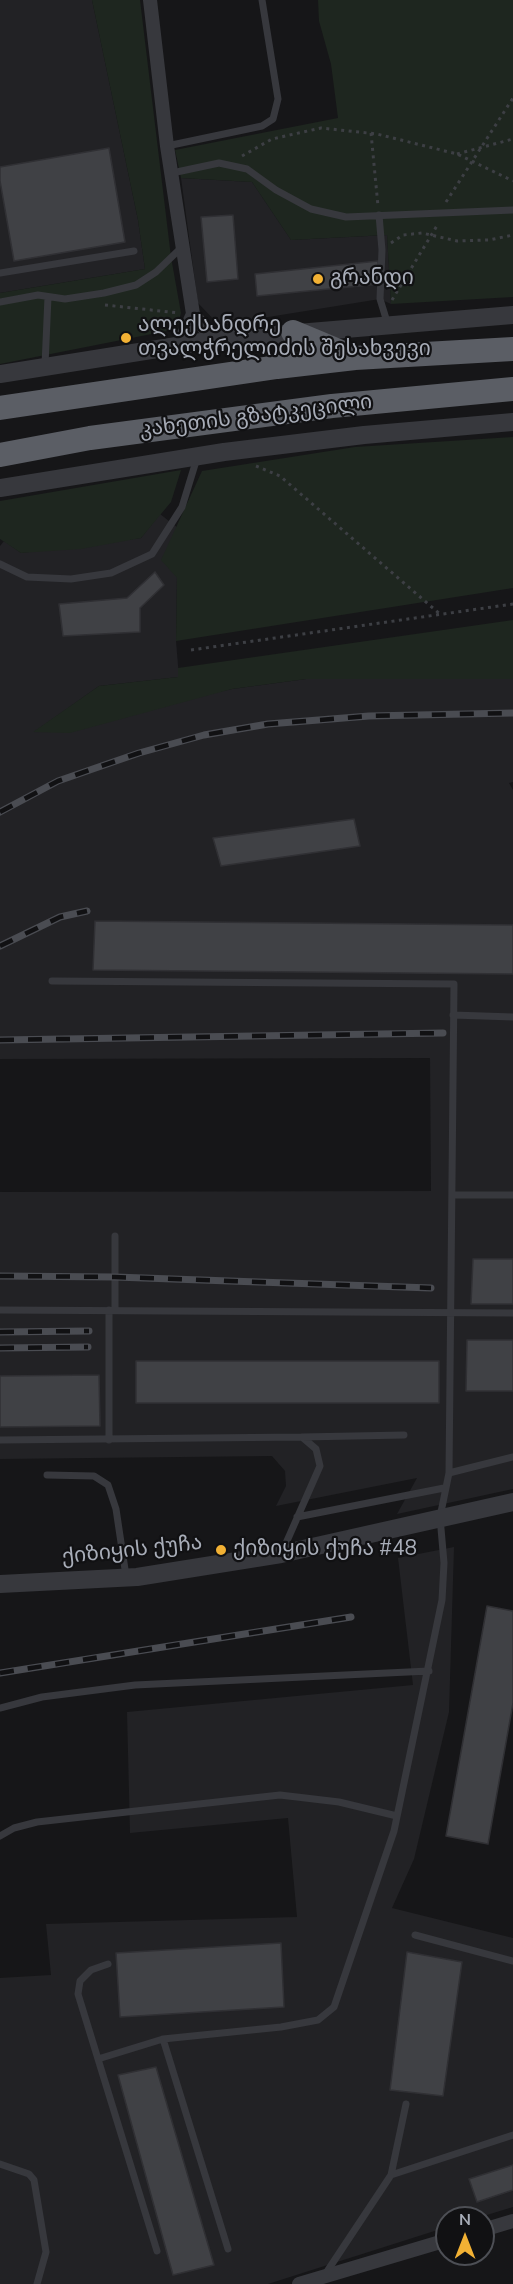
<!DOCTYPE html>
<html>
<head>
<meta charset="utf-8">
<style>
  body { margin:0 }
  #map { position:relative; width:513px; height:2284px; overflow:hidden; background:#161618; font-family:"Nunito Sans",sans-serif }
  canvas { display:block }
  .north { position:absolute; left:435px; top:2206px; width:60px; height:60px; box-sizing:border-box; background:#111113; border:2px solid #4d4f55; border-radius:50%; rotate:0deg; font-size:16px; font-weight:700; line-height:24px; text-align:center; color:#a8adb8 }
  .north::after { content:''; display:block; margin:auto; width:21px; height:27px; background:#f2b134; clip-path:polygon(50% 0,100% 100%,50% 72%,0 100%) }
</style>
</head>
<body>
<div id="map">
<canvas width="513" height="2284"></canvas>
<div class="north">N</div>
</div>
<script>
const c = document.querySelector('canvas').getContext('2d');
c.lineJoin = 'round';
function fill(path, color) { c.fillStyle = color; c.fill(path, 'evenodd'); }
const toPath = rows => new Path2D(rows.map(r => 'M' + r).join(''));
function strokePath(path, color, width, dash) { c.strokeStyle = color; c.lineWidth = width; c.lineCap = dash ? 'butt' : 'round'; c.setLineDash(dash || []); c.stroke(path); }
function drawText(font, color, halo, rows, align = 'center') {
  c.font = font + ' "Nunito Sans","Noto Sans Georgian",sans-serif'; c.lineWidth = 4.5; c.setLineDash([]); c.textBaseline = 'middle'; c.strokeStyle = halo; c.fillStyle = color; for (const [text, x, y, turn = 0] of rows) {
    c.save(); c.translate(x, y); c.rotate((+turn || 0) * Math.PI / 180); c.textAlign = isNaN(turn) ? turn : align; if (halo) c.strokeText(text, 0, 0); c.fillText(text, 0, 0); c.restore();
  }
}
const built = toPath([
  [0,0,92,0,138,220,145,269,0,293],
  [181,178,252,182,291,240,387,235,391,304,380,299,225,324,216,322,198,303],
  [160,514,178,528,162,560,177,577,176,641,179,677,99,686,34,732,232,689,306,679,513,679,513,782,509,783,513,790,513,1489,397,1514,417,1478,276,1506,286,1486,285,1471,272,1456,0,1459,0,1192,431,1191,430,1058,0,1059,0,546,4,541,21,553,141,538],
  [454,1547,449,1712,414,1859,392,1908,513,1938,513,2207,477,2218,447,2218,447,2227,268,2284,0,2284,0,1978,51,1975,46,1924,297,1917,288,1818,130,1833,127,1712,413,1685,398,1558]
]);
const green = toPath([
  [92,0,140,0,171,257,181,313,177,329,0,364,0,293,145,269,138,220],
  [318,0,513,0,513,297,391,304,387,235,291,240,252,182,181,178,175,150,338,118,331,64,319,21],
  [513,437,513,588,176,641,177,578,161,560,202,471,355,447],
  [181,470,171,502,141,538,81,549,21,553,0,539,0,501],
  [513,620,513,679,306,679,232,689,70,733,33,732,99,686,178,677,178,668]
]);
const building = toPath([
  [109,148,125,242,14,261,0,181,0,167,109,148],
  [233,215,238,279,207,282,201,217,233,215],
  [378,261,380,284,257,296,255,274,378,261],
  [155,572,164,585,140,608,140,632,63,636,59,604,127,598,155,572],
  [354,819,360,846,221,866,213,838,354,819],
  [95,921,513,925,513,974,93,970,95,921],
  [473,1259,513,1259,513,1304,471,1304,473,1259],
  [467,1340,513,1340,513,1391,466,1391,467,1340],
  [136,1361,439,1361,439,1403,136,1403,136,1361],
  [99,1375,100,1426,0,1427,0,1376,99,1375],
  [487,1606,513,1611,513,1703,488,1844,446,1836,487,1606],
  [281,1943,284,2007,120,2017,116,1953,281,1943],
  [407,1952,462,1962,443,2096,390,2090,407,1952],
  [156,2067,214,2265,173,2275,118,2075,156,2067],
  [513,2165,513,2190,477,2202,469,2179,513,2165]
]);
const path = toPath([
  [371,133,378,206],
  [457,154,513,139],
  [242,156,272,139,321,128,377,134,457,154,513,181],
  [446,202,513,98],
  [391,243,403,235,422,233,457,241,489,240,513,235],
  [392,300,438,224],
  [105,305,179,313],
  [256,466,280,476,441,615],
  [191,650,513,604]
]);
const service = toPath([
  [167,146,262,126,273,119,278,99,262,0],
  [172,173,219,163,247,169,276,190,311,209,346,217,513,210],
  [379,215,382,250,380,299,388,325],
  [0,273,134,251],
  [0,302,38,295,65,299,104,293,136,285,156,272,182,247],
  [45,365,48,297],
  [0,564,27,577,71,579,111,573,152,554,182,507,197,458],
  [52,981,454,984,449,1473,440,1517,444,1563,442,1600,394,1831,334,2007,318,2020,281,2027,163,2039],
  [453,1015,513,1017],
  [452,1195,513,1195],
  [0,1310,513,1313],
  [109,1310,109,1440],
  [115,1310,115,1236],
  [302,1437,404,1435],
  [0,1440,302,1437,316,1449,320,1466,283,1550],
  [449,1473,513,1457],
  [47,1475,94,1476,108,1485,116,1509,126,1576],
  [297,1517,444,1488],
  [0,1708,42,1697,135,1685,429,1671],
  [0,1836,14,1828,37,1822,280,1795,339,1802,397,1816],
  [415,1935,513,1961],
  [108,1964,91,1970,80,1981,78,1994,98,2059,163,2039,228,2249],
  [98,2059,157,2251],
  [0,2164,29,2174,34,2180,46,2252,37,2284],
  [391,2175,406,2104],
  [326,2273,391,2175,513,2135]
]);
const minor = toPath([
  [150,0,167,146,193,314,214,340],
  [179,345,193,314],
  [483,2230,513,2221],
  [299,2284,447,2240]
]);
const tertiary = toPath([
  [0,374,214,340,513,315],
  [0,488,224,452,364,435,513,422],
  [0,1584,137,1577,281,1554,513,1502]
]);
const trunk = toPath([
  [293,332,353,357],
  [0,408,277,367,355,358,513,349],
  [0,455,90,438,332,406,513,389]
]);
const rail = toPath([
  [0,812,58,781,139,753,204,735,268,724,369,716,513,713],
  [0,946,60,917,87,911],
  [0,1040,443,1033],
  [0,1276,115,1277,431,1288],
  [0,1332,89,1331],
  [0,1348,88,1347],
  [0,1673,351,1617]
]);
const markers = [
  [318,279,6,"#f2b134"],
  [126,338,6,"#f2b134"],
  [221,1550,6,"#f2b134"]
];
const poiNames = [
  ["გრანდი",330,279],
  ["ალექსანდრე",138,326],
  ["თვალჭრელიძის შესახვევი",138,350],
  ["ქიზიყის ქუჩა #48",233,1550]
];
const streetNames = [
  ["კახეთის გზატკეცილი",256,417,-7],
  ["ქიზიყის ქუჩა",132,1551,-6]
];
fill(built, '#222225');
fill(green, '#1e261f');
fill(building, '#404145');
strokePath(building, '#303034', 1.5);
strokePath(path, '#3d3f44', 3, [3, 4.5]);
strokePath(service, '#37383d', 7);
strokePath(minor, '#37383d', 14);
strokePath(tertiary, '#37383d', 18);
strokePath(trunk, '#5b5e65', 24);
strokePath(rail, '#4a4c52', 7);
strokePath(rail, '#111113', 4.5, [14]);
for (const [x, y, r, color] of markers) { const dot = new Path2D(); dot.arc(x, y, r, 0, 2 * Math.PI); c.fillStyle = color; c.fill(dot); strokePath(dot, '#111113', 2); }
drawText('21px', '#a8adb8', '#111113', poiNames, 'left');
drawText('21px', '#a8adb8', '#111113', streetNames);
</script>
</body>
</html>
